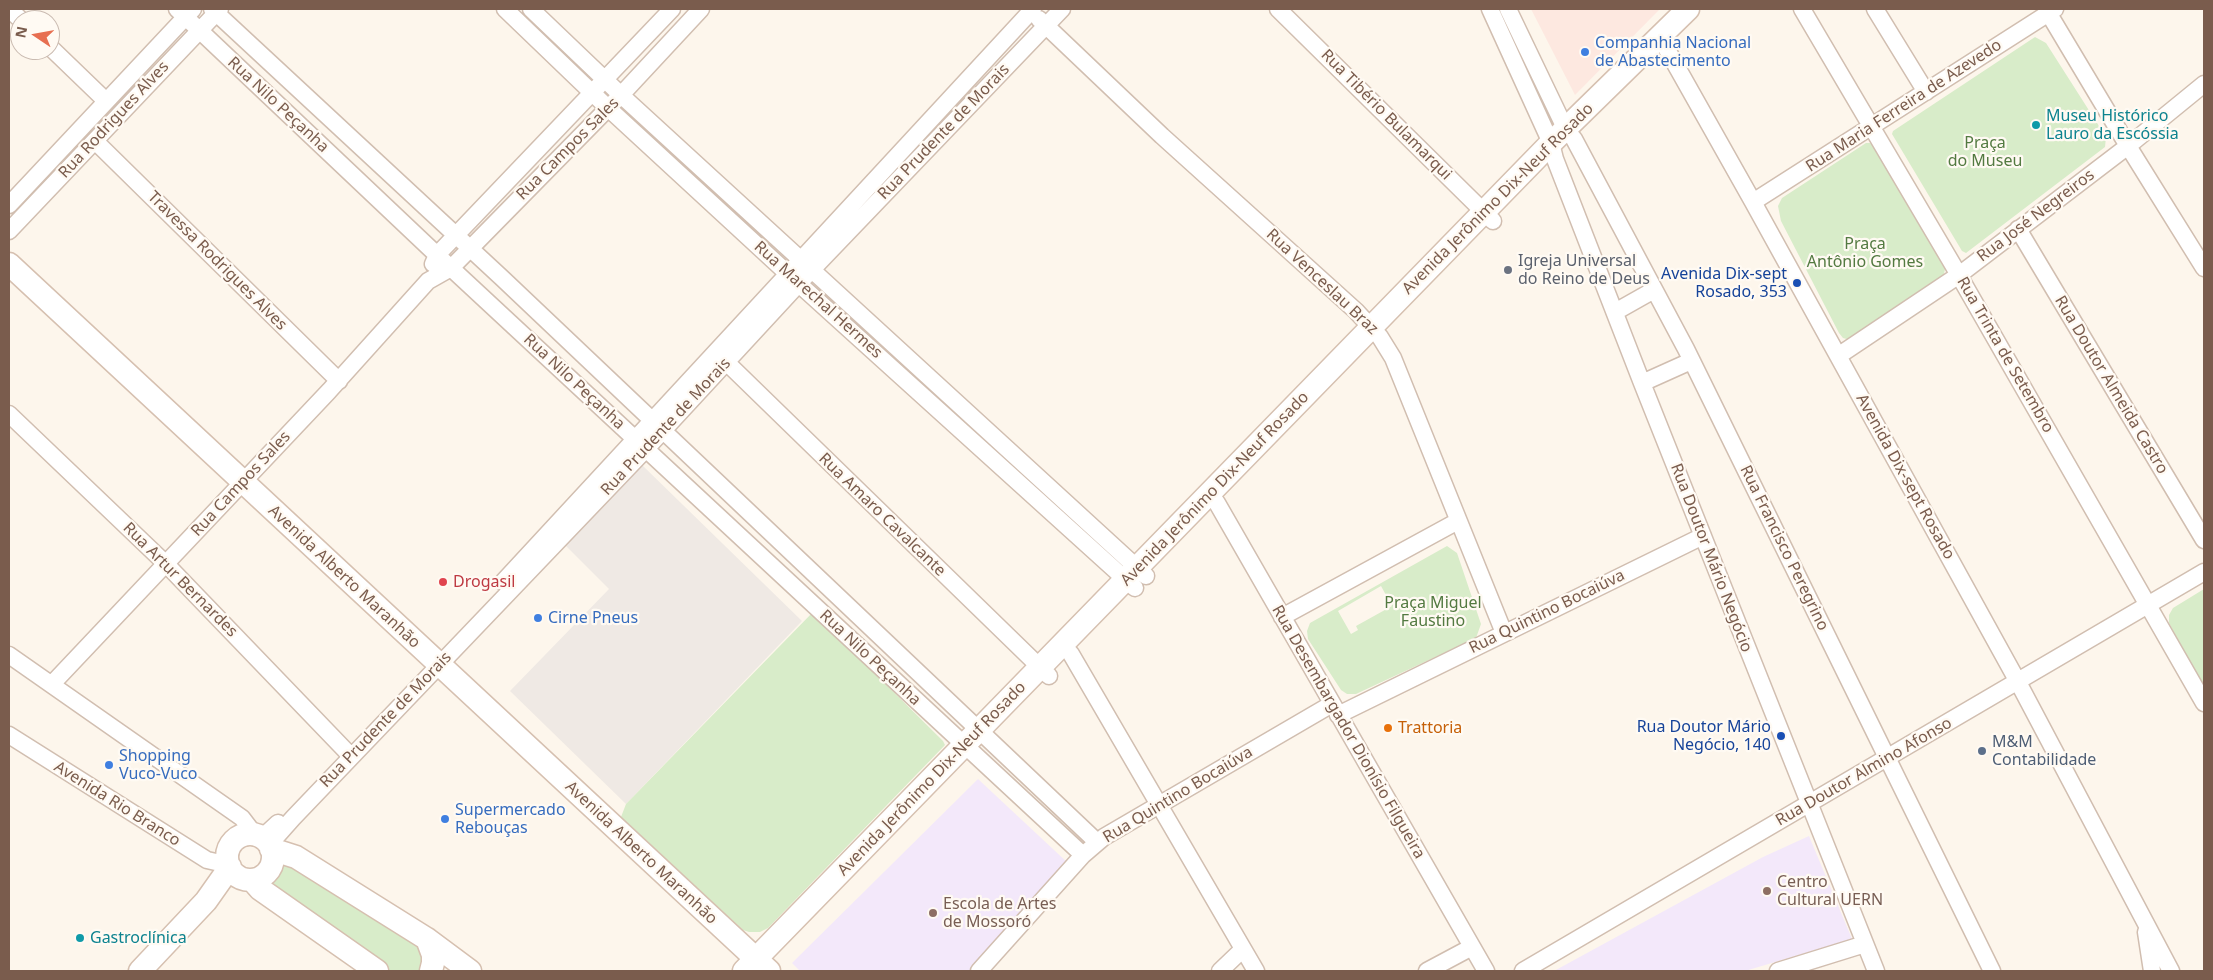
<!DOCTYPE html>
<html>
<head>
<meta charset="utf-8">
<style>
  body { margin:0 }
  #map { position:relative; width:2213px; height:980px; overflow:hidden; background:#fdf6ec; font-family:"Noto Sans",sans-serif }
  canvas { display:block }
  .frame { position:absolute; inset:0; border:10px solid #7a5c4d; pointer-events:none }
  .north { position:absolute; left:10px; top:10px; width:50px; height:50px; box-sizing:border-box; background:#fffaf3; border:1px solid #cabbb1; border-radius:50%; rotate:282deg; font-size:14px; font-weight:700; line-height:20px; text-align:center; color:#7a5c4d }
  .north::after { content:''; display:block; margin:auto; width:18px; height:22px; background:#e76f51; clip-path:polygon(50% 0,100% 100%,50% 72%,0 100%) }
</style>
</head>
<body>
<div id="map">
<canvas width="2213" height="980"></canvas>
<div class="frame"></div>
<div class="north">N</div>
</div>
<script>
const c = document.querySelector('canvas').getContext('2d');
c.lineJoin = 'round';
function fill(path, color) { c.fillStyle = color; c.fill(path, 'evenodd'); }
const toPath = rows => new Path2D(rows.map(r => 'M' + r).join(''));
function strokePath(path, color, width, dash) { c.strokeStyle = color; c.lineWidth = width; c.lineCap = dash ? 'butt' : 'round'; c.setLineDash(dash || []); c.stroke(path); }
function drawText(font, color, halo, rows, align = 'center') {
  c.font = font + ' "Noto Sans",sans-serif'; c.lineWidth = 4.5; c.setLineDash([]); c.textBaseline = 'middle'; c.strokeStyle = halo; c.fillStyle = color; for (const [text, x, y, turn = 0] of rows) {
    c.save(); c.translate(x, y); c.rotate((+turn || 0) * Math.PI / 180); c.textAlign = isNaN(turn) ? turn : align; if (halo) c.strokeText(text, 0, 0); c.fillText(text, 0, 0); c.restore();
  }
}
const commercial = toPath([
  [1531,9,1660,9,1575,95]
]);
const industrial = toPath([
  [642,465,802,621,626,804,510,691,609,589,565,545]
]);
const education = toPath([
  [978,779,1069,864,970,971,800,971,792,963],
  [1809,836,1852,939,1745,971,1554,971,1763,857]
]);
const green = toPath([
  [2035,37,2046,43,2106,137,2105,147,1966,253,1962,251,1892,134,1893,131],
  [1866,143,1870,143,1874,146,1945,269,1944,274,1940,278,1850,340,1843,338,1839,333,1781,221,1778,206,1782,198],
  [1447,546,1457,553,1481,624,1476,638,1356,694,1347,694,1341,690,1308,639,1307,631,1310,623],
  [1381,586,1392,606,1356,626,1358,630,1351,634,1338,611],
  [2204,589,2204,687,2169,623,2169,615,2173,608],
  [813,612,943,741,945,745,768,928,760,932,749,932,743,930,621,817,626,804],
  [283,856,427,951,425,971,387,971,263,883,269,880,277,870]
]);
const street = toPath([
  [9,9,21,20],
  [177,9,437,255,1083,855],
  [212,9,502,278,1097,842],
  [505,9,608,108,799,284,1135,588],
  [531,9,621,95,1146,576],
  [1278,9,1493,221],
  [1490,9,1551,143,1555,159,1642,383,1876,971],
  [1508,9,1566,130,1574,139,1686,349,1992,971],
  [1802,9,1953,265,2204,703],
  [1875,9,1926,92],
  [2046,9,2128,146,2204,268],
  [1039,19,1162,136,1356,311,1380,337,1393,358,1504,633],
  [1660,37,1753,202,2018,682,2171,971],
  [50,47,106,101],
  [95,141,339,381],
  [1753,202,2055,9],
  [9,205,193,9],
  [2018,229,2204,540],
  [9,231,220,9],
  [433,264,437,255,672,9],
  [1615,312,1654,290],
  [719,355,1049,676],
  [1838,356,1959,275,2128,146,2204,84],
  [1642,383,1691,361],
  [9,414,166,564,346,751],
  [1210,494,1217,503,1486,971],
  [503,582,1033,9],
  [1282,617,1458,521],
  [1063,645,1071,654,1256,971],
  [9,655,242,818,255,835],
  [52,684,329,391,428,281,451,268,621,95,701,9],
  [1338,715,1703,536],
  [9,735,207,860,229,865],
  [257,835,265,835,278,823],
  [269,845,293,818,646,449,803,279,1062,9],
  [2146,932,2152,971],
  [979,971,1083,855,1104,837,1332,704],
  [1220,971,1243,949],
  [1427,971,1472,947],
  [1523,971,2204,572],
  [1778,971,1865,944]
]);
const secondary = toPath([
  [9,264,769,971],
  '227 857a23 23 0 1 1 46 0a23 23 0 1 1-46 0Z',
  [271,849,296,857,427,939,470,971],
  [252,880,260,889,377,971],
  [427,939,433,955,433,963,431,971],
  [140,971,206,901,230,867],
  [744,971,1551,143,1688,9]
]);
const markers = [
  [1585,52,5,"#3f7fe0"],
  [2036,125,5,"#0f9aa8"],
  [1508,270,5,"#6b7280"],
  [1797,283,5,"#1a4fb4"],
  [443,582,5,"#e0444e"],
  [538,618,5,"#3f7fe0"],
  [1388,728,5,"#e8710a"],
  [1781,736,5,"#1a4fb4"],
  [1982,751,5,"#5c6f8a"],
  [109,765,5,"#3f7fe0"],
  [445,819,5,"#3f7fe0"],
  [1767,891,5,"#8d6e63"],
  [933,913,5,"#8d6e63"],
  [80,938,5,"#0f9aa8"]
];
const shopNames = [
  ["Companhia Nacional",1595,43],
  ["de Abastecimento",1595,61],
  ["Cirne Pneus",548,618],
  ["Shopping",119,756],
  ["Vuco-Vuco",119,774],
  ["Supermercado",455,810],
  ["Rebouças",455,828]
];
const streetNames = [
  ["Rua Nilo Peçanha",278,105,43],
  ["Rua Maria Ferreira de Azevedo",1904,106,-33],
  ["Rua Tibério Bulamarqui",1386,115,45],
  ["Rua Rodrigues Alves",114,120,-47],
  ["Rua Prudente de Morais",944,132,-46],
  ["Rua Campos Sales",568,149,-45],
  ["Avenida Jerônimo Dix-Neuf Rosado",1498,199,-45],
  ["Rua José Negreiros",2036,216,-37],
  ["Travessa Rodrigues Alves",217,261,45],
  ["Rua Venceslau Braz",1322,282,43],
  ["Rua Marechal Hermes",818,300,42],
  ["Rua Trinta de Setembro",2005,355,60],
  ["Rua Nilo Peçanha",574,382,43],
  ["Rua Doutor Almeida Castro",2111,385,59],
  ["Rua Prudente de Morais",666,427,-47],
  ["Avenida Dix-sept Rosado",1905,477,61],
  ["Rua Campos Sales",241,484,-47],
  ["Avenida Jerônimo Dix-Neuf Rosado",1215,489,-46],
  ["Rua Amaro Cavalcante",882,515,44],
  ["Rua Francisco Peregrino",1784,548,64],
  ["Rua Doutor Mário Negócio",1711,558,69],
  ["Avenida Alberto Maranhão",344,577,43],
  ["Rua Artur Bernardes",180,580,45],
  ["Rua Quintino Bocaiúva",1547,612,-26],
  ["Rua Nilo Peçanha",870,658,43],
  ["Rua Prudente de Morais",386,720,-46],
  ["Rua Desembargador Dionísio Filgueira",1348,732,60],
  ["Rua Doutor Almino Afonso",1864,772,-30],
  ["Avenida Jerônimo Dix-Neuf Rosado",932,779,-46],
  ["Rua Quintino Bocaiúva",1178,795,-31],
  ["Avenida Rio Branco",117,804,32],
  ["Avenida Alberto Maranhão",641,853,43]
];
const cultureNames = [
  ["Museu Histórico",2046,116],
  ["Lauro da Escóssia",2046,134],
  ["Gastroclínica",90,938]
];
const parkNames = [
  ["Praça",1985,143],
  ["do Museu",1985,161],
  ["Praça",1865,244],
  ["Antônio Gomes",1865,262],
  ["Praça Miguel",1433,603],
  ["Faustino",1433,621]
];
const worshipNames = [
  ["Igreja Universal",1518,261],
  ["do Reino de Deus",1518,279]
];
const transitNames = [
  ["Avenida Dix-sept",1787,274],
  ["Rosado, 353",1787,292],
  ["Rua Doutor Mário",1771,727],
  ["Negócio, 140",1771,745]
];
const healthNames = [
  ["Drogasil",453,582]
];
const foodNames = [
  ["Trattoria",1398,728]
];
const serviceNames = [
  ["M&M",1992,742],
  ["Contabilidade",1992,760]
];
const educationNames = [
  ["Centro",1777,882],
  ["Cultural UERN",1777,900],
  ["Escola de Artes",943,904],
  ["de Mossoró",943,922]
];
fill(commercial, '#fde8e0');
fill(industrial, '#efe9e4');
fill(education, '#f3e8fa');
fill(green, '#d8ecc9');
strokePath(street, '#d1beb0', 19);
strokePath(secondary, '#d6c0b0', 25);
strokePath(street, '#fff', 16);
strokePath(secondary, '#fff', 22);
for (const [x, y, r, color] of markers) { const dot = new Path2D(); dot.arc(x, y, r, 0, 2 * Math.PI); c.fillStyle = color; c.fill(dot); strokePath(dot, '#fffaf3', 2); }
drawText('16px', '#366cbe', '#fffaf3', shopNames, 'left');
drawText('16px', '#7a5c4d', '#fffaf3', streetNames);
drawText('16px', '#0d838f', '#fffaf3', cultureNames, 'left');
drawText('16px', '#537a41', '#fffaf3', parkNames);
drawText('16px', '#5b616d', '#fffaf3', worshipNames, 'left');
drawText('16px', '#164399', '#fffaf3', transitNames, 'right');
drawText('16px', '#be3a42', '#fffaf3', healthNames, 'left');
drawText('16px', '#c56008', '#fffaf3', foodNames, 'left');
drawText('16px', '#4e5e75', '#fffaf3', serviceNames, 'left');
drawText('16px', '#785e54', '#fffaf3', educationNames, 'left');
</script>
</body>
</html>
